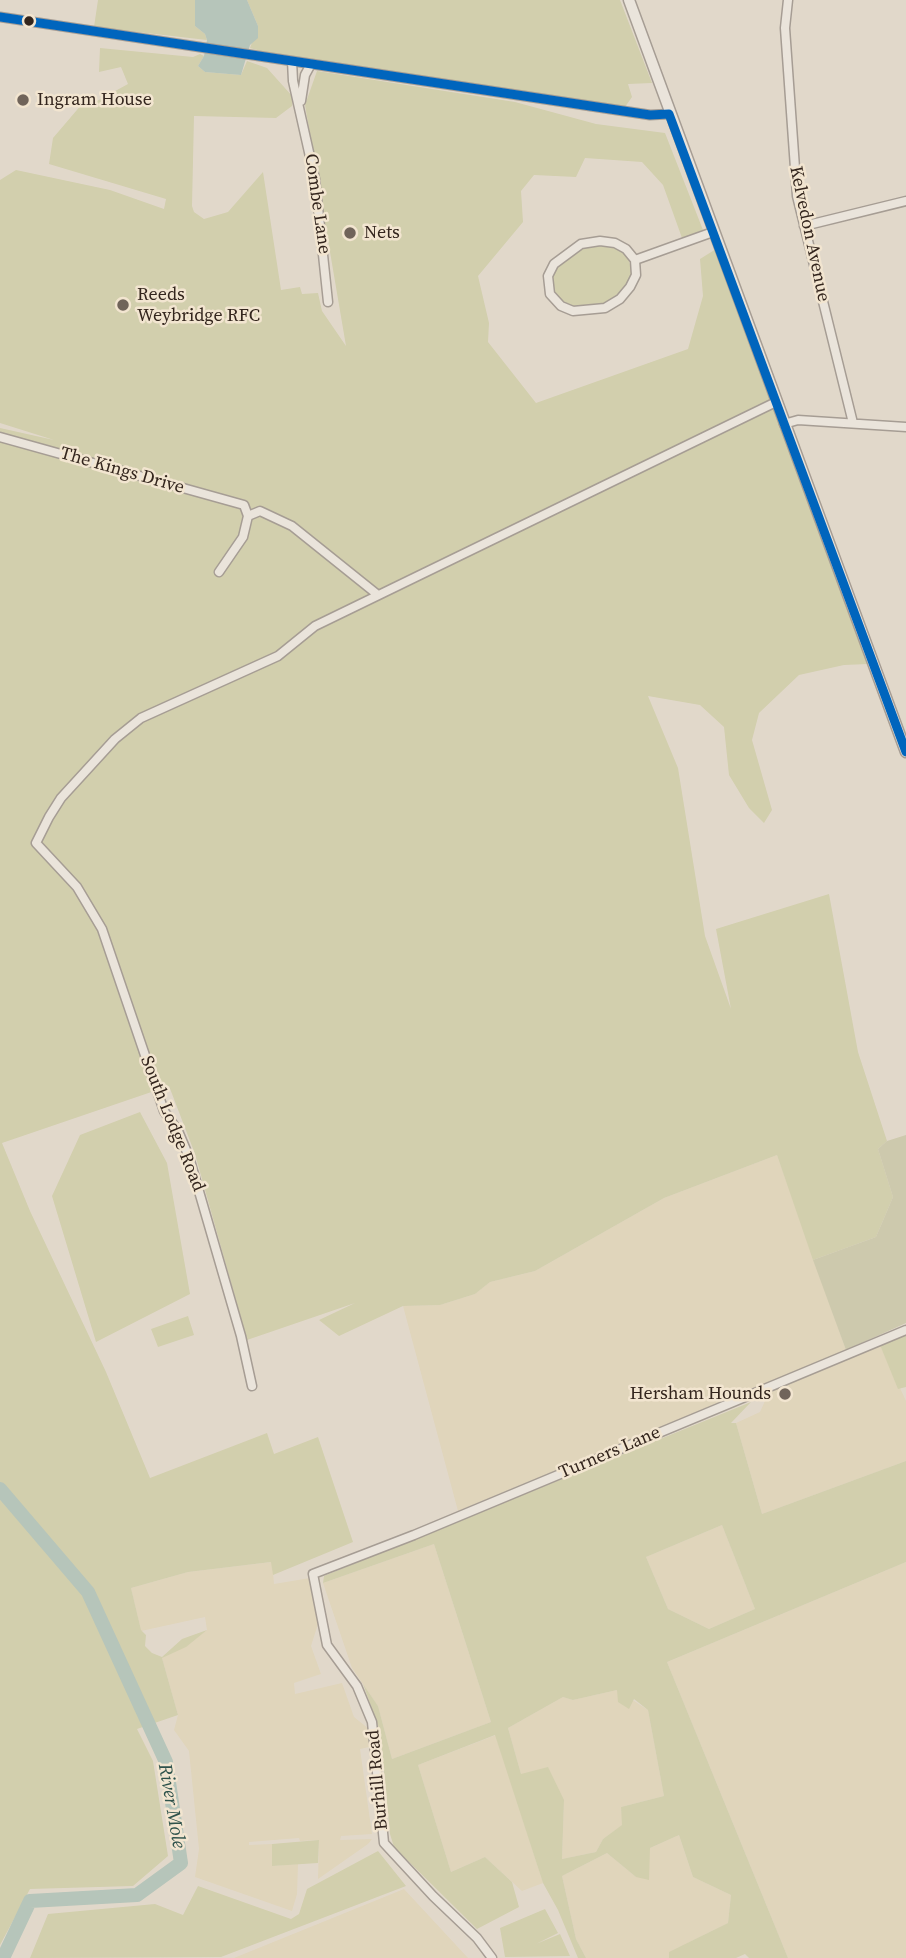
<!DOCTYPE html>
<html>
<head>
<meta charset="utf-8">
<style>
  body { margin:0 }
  canvas { display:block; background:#e1d8ca }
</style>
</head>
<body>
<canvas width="906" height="1958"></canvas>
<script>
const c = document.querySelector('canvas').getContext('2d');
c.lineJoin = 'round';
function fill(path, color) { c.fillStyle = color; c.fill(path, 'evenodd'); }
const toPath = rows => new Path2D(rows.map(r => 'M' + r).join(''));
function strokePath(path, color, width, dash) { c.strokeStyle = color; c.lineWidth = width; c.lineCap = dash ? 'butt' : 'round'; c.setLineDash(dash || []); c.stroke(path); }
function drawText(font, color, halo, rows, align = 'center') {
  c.font = font + ' "Source Serif 4",serif'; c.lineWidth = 5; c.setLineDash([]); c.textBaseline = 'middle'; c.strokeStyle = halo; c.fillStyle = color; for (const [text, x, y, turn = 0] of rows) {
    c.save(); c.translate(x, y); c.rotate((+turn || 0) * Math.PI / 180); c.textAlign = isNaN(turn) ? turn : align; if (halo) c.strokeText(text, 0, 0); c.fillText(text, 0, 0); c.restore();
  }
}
const farmland = toPath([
  [777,1155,846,1350,458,1511,403,1306,440,1305,475,1294,490,1282,535,1271,664,1198],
  [880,1345,906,1401,906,1461,762,1514,736,1423,760,1412,769,1392],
  [722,1525,755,1609,709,1629,668,1609,646,1557],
  [434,1544,491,1722,392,1759,378,1706,352,1668,323,1583],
  [272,1562,274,1584,310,1578,318,1624,311,1646,321,1674,294,1683,295,1694,342,1683,354,1717,369,1729,369,1747,360,1749,372,1834,341,1836,340,1840,372,1839,368,1844,318,1879,319,1840,300,1841,299,1838,249,1842,249,1845,272,1844,272,1866,298,1864,297,1894,292,1911,195,1877,199,1849,189,1751,174,1730,178,1715,162,1658,207,1630,205,1617,141,1631,131,1588,188,1572],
  [906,1562,906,1958,788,1958,667,1662],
  [617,1690,648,1710,664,1796,621,1807,623,1825,603,1839,596,1852,562,1859,564,1800,521,1774,508,1728,563,1697,573,1700],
  [496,1735,543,1883,522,1891,485,1857,451,1872,418,1765],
  [679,1835,693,1877,731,1895,728,1923,670,1952,669,1958,586,1958,576,1939,562,1876,607,1853,636,1877,650,1848],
  [404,1889,468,1958,234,1958]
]);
const green = toPath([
  [98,0,195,0,195,26,205,34,207,40,94,27],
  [247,0,620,0,652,83,628,84,632,97,625,107,261,51,250,48,258,26],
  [100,48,193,57,200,54,204,56,198,66,205,72,241,75,247,61,267,68,293,97,292,106,276,118,194,116,192,206,194,212,204,219,228,212,263,172,281,290,300,287,302,294,318,293,322,311,346,346,305,105,317,71,515,102,596,124,665,133,703,230,682,238,663,185,642,162,585,158,576,177,534,175,521,191,523,222,478,276,489,323,488,342,536,403,688,349,703,296,700,259,716,249,868,664,844,665,799,675,759,713,752,740,772,810,764,823,749,808,729,775,724,727,700,705,648,696,678,768,705,936,731,1009,716,929,829,894,858,1052,887,1141,878,1149,893,1197,876,1237,813,1260,777,1155,664,1198,535,1271,490,1282,475,1294,440,1305,403,1306,339,1336,319,1320,355,1303,247,1340,195,1154,169,1086,2,1143,30,1211,106,1372,150,1478,267,1433,274,1454,318,1437,353,1542,273,1575,271,1562,188,1572,131,1588,141,1630,146,1635,145,1646,152,1653,162,1657,182,1639,207,1630,186,1647,162,1658,178,1715,137,1729,153,1761,168,1856,133,1886,30,1889,0,1945,0,428,54,440,0,423,0,180,16,170,110,190,164,209,166,199,49,164,53,138,88,97,97,101,128,84,121,67,99,72],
  [601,244,617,248,628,257,632,272,625,287,611,300,598,307,581,308,565,304,554,295,550,282,555,268,578,248],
  [140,1112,167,1163,190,1294,96,1342,52,1196,80,1135],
  [188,1316,194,1335,158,1347,151,1329],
  [906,1335,906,1387,898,1389,880,1345],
  [751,1402,731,1423,736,1423,762,1514,906,1461,906,1562,667,1662,788,1958,749,1958,745,1954,736,1958,669,1958,669,1952,728,1923,731,1895,693,1877,679,1835,650,1848,649,1880,636,1877,607,1853,562,1876,576,1939,586,1958,578,1958,558,1910,543,1883,495,1735,418,1765,451,1872,485,1857,512,1882,519,1907,477,1929,394,1847,390,1834,380,1731,363,1684,378,1706,392,1759,491,1722,434,1544,323,1583,324,1576],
  [722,1525,755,1609,709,1629,668,1609,646,1557],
  [617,1690,618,1702,629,1709,634,1699,648,1710,664,1796,621,1807,622,1825,603,1839,596,1852,562,1859,564,1800,548,1767,521,1774,508,1728,563,1697,573,1700],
  [319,1840,318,1863,272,1866,272,1844],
  [378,1851,406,1886,221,1957,30,1958,48,1914,155,1904,183,1915,198,1886,291,1919,299,1914,307,1889],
  [545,1909,558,1933,536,1944,560,1934,570,1956,505,1957,500,1928]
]);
const cemetery = toPath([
  [906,1135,906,1323,846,1350,813,1260,876,1237,893,1197,878,1149,887,1141]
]);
const water = toPath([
  [195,0,247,0,258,26,258,38,250,45,241,75,205,72,198,66,204,56,207,40,205,34,195,26]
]);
const river = toPath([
  [0,1489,88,1592,166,1762,181,1863,137,1895,30,1901,3,1958]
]);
const minor = toPath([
  [788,0,785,28,797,196,853,423],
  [0,17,650,115,669,114],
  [292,61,293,81,315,179,328,302],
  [301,101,305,75,311,64],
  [804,226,906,201],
  [635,260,626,249,615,243,600,241,581,244,554,264,548,276,550,294,561,306,573,311,605,308,620,299,630,287,636,275,635,260,713,232],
  [784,424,798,420,906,427],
  [0,437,244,505,248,516,243,537,219,572],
  [248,516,260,511,292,526,378,595],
  [252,1386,241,1336,189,1157,178,1131,164,1111,102,929,77,887,36,843,49,817,61,798,115,739,141,718,278,656,315,626,776,402],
  [492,1958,477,1938,433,1896,384,1843,372,1722,357,1686,327,1645,313,1574,414,1535,906,1330]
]);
const tertiary = toPath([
  [629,0,906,752]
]);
const bus1 = toPath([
  [0,17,650,115,669,114],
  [669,114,906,752]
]);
const markers = [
  [29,21,6,"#33251d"],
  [23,100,7,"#70645a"],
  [350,233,7,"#70645a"],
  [123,305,7,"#70645a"],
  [785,1394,7,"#70645a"]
];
const poiNames = [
  ["Ingram House",37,100],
  ["Nets",364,233],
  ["Reeds",137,295],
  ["Weybridge RFC",137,316],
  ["Hersham Hounds",771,1394,"right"]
];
const streetNames = [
  ["Combe Lane",317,204,82],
  ["Kelvedon Avenue",809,234,78],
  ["The Kings Drive",122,471,16],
  ["South Lodge Road",172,1124,68],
  ["Turners Lane",610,1453,-23],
  ["Burhill Road",378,1780,-95]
];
const waterNames = [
  ["River Mole",171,1806,80]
];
fill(farmland, '#e0d5bb');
fill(green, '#d2cfad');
fill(cemetery, '#cdc9ad');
fill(water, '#b6c5ba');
strokePath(river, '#b6c5ba', 14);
strokePath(minor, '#a69d94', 11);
strokePath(tertiary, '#a69d94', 13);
strokePath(minor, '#eae4db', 8);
strokePath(tertiary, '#eae4db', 10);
strokePath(bus1, '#0065bd', 9);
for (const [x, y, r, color] of markers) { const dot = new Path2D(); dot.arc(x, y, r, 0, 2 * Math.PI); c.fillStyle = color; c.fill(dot); strokePath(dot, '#f2e5d0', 2.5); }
drawText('18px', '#33251d', '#f2e5d0', poiNames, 'left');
drawText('18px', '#33251d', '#f2e5d0', streetNames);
drawText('italic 19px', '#2e524b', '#f2e5d0', waterNames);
</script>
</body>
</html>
